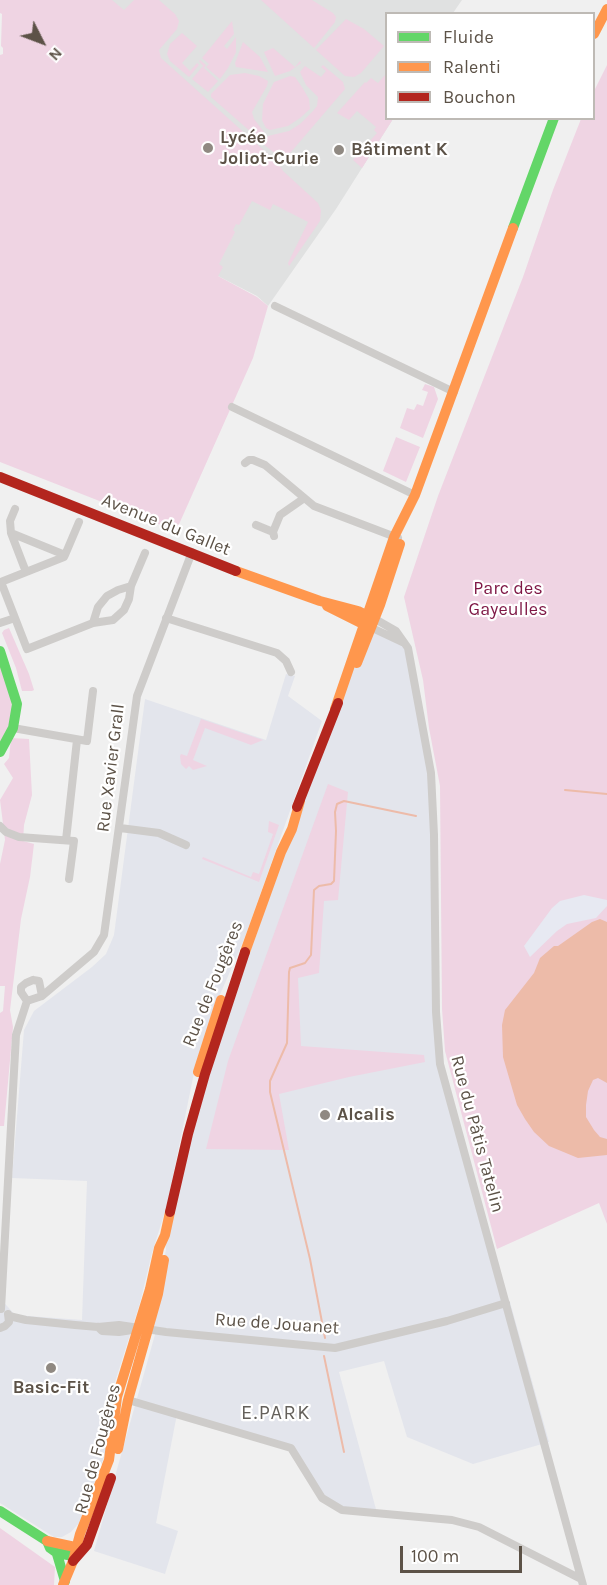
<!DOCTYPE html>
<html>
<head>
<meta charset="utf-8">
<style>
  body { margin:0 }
  #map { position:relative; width:607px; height:1585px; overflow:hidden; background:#f0f0f0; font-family:Karla,sans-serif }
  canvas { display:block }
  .legend { position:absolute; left:385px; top:12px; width:210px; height:108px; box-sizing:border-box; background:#fff; border:2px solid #bebab5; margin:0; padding:8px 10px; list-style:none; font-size:18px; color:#5c5247 }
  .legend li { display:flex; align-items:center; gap:12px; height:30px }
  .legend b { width:30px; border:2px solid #bebab5 }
  .north { position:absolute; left:12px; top:12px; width:60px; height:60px; -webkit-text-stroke:4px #fff; paint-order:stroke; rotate:132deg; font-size:16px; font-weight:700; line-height:24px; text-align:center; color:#5c5247 }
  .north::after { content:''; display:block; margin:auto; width:21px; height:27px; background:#5c5247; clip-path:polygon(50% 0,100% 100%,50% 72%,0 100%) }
  .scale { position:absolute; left:400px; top:1546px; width:122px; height:27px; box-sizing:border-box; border:3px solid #5c5247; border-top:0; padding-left:8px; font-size:18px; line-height:21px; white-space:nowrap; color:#5c5247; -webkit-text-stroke:4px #fff; paint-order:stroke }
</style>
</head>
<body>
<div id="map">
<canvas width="607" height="1585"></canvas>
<ul class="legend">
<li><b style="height:8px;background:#63d668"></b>Fluide</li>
<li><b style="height:8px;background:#ff974d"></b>Ralenti</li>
<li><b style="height:8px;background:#b3261e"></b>Bouchon</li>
</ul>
<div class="north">N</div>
<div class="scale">100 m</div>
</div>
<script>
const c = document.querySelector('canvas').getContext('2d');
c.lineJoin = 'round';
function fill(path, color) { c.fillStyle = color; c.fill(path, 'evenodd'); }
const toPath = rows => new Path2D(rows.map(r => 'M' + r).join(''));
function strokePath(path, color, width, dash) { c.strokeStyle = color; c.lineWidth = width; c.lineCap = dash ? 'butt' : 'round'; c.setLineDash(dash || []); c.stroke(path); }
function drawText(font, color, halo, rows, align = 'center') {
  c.font = font + ' Karla,sans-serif'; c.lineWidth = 4.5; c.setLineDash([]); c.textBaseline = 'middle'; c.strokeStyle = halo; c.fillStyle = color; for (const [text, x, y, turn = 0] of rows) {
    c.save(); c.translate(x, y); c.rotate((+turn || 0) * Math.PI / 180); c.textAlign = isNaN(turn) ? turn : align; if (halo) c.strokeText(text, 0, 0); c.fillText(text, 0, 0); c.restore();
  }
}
const commercial = toPath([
  [371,628,405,644,429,758,438,1048,506,1303,510,1302,549,1442,473,1464,407,1437,384,1361,339,1372,377,1513,342,1510,322,1498,293,1449,177,1414,156,1523,178,1531,165,1574,94,1551,156,1331,148,1329,158,1294,166,1249,165,1235,197,1105,335,709],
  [286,674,295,676,288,696,322,721,245,937,212,1013,194,1073,167,1205,152,1253,140,1303,109,1401,106,1452,79,1523,71,1532,62,1537,54,1537,0,1503,0,1298,15,1315,82,1320,87,1181,12,1178,24,1030,34,1011,92,967,106,954,114,935,145,699,266,740]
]);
const education = toPath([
  [43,0,462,0,453,13,386,14,386,118,393,119,336,209,268,306,257,296,216,275]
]);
const green = toPath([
  [0,0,112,0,124,10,134,0,159,0,175,14,179,21,177,29,159,50,161,58,278,163,283,171,318,203,321,210,320,221,289,266,288,263,308,222,273,204,270,210,252,201,239,225,236,224,233,230,235,232,219,264,223,267,218,276,257,297,268,306,253,358,176,531,0,462,0,55,3,54,3,48,1,46,2,14,0,13],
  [261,0,312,0,333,13,336,17,335,22,314,48],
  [346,19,364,29,384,46,361,73,354,77,345,76,316,50],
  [232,21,234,34,224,46,227,49,236,37,236,52,228,68,220,79,206,67,209,64,202,58],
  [182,33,197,46,182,63,190,71,197,63,199,65,189,77,170,61,167,54,170,44],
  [243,42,260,57,268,72,236,67,235,63],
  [273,48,295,67,300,61,301,63,290,71,275,76,264,52],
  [200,60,206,65,204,68,218,81,208,92,192,79,203,66,199,61],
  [323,65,343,82,345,89,291,152,283,156,276,154,263,144,263,141,268,136,289,131,300,124,313,111,317,106,318,97,306,85,300,72,305,66,321,77,326,71,321,67],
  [607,65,607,1224,599,1203,497,1249,445,1051,442,1009,440,786,429,728,423,680,404,597,438,496,523,277,553,190,581,119,594,118,594,91],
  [245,73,259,76,268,81,267,86,252,112,254,119,264,132,259,139,211,97,211,94,230,75],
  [386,74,386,118,393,119,362,168,353,160,377,133,374,130,376,127,357,111,349,120,337,113,365,82,366,83,371,78,378,83],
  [290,76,295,77,302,87,309,99,310,109,300,118,288,126,270,130,266,128,262,120,263,104,274,82],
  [425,384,434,387,438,399,423,438,400,428,407,408,414,410,417,404,423,406,428,392,422,390],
  [396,437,420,447,406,482,383,471],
  [9,628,29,674,34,690,32,691,22,691,16,668,2,633,4,630],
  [0,664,12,700,11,722,0,744],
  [201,719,263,740,251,745,205,728,193,760,207,766,193,770,189,766,186,769,181,764,180,756,181,754,187,756],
  [11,738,29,739,32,795,24,825,23,841,34,844,30,877,21,919,10,1010,13,1027,4,1126,0,1126,0,1013,3,1011,5,986,0,986,0,864,5,840,0,800,13,778,4,764,9,758],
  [328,784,348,792,338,900,324,901,319,973,298,978,301,1046,424,1055,425,1062,349,1077,279,1094,289,1150,206,1149,228,1061],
  [269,821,279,825,259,882,202,859,203,857,251,877,253,872,259,874,273,834,268,832],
  [0,1528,55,1567,54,1585,0,1585]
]);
const sand = toPath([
  [584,895,607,900,607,906,596,918,567,924,557,931,530,957,524,946,552,908,560,901]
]);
const water = toPath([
  [600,919,607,922,607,1083,598,1078,593,1080,588,1091,586,1105,586,1117,594,1130,600,1137,607,1139,607,1155,578,1158,549,1146,534,1132,525,1119,517,1105,503,1057,502,1025,505,1010,534,973,540,958,554,946,558,946,592,922]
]);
const stream = toPath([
  [565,790,607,794],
  [325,1338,310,1259,270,1092,270,1081,287,1043,289,972,290,968,305,963,311,955,314,890,319,886,331,884,334,881,336,831,335,812,337,804,344,801,416,816],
  [324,1356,344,1452]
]);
const street = toPath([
  [275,306,454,392],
  [232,407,415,495],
  [245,463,249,460,253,460,265,465,314,506,398,538],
  [256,525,273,532],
  [11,533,10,521,15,509],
  [274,536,273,532,280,515,303,499],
  [26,572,11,533,65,555,79,522],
  [15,618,1,582,64,557,65,555],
  [166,618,277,653,286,661,291,672],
  [375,619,396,631,408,648,431,773,434,835,436,1012,440,1064,583,1585],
  [0,623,15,618,27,649,93,623,113,620,124,610,129,599,131,586,145,553],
  [93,623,98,607,107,596,118,590,131,586],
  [368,626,402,642],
  [13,728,87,741,93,691],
  [0,826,6,832,19,837,74,841,69,879],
  [120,828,159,833,186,845],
  [66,840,77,740],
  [33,980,39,981,42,996,27,1001,21,992,21,987,26,983,33,980],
  [42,996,94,952,104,935,137,696,192,552],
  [1,1309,16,1035,27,1001],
  [9,1316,26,1320,75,1325,98,1327,119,1325,166,1332,335,1348,447,1321,506,1303],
  [98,1327,102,1331,119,1332,132,1330],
  [0,1328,5,1326,9,1322,8,1314],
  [128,1400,291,1448,322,1498,342,1510,452,1520,479,1527,581,1579]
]);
const fast = toPath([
  [513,228,554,118],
  [0,651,17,704,13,728,0,752],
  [0,1511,47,1541,50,1548,57,1553,73,1556],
  [57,1554,65,1581]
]);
const slow = toPath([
  [594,34,607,9],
  [236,571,320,601,358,611,372,618],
  [327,606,363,624],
  [357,663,380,605,400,544],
  [335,709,394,537,415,495,513,228],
  [245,952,281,852,292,829,300,801],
  [198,1072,221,1000],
  [118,1449,128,1400,158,1294,164,1260],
  [47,1541,75,1547],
  [63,1585,73,1561,80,1534,109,1460,117,1397,150,1289,159,1248,165,1235,170,1212]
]);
const jam = toPath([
  [0,477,236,571],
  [297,807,338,703],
  [170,1212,188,1134,205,1074,245,952],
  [73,1561,87,1545,111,1478]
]);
const markers = [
  [208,148,6,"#908982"],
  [339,150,6,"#908982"],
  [325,1115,6,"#908982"],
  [51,1368,6,"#908982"]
];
const poiNames = [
  ["Lycée",220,138],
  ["Joliot-Curie",220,159],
  ["Bâtiment K",351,150],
  ["Alcalis",337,1115],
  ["Basic-Fit",51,1388,"center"]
];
const streetNames = [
  ["Avenue du Gallet",166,525,22],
  ["Rue Xavier Grall",111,768,-83],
  ["Rue de Fougères",213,984,-68],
  ["Rue du Pâtis Tatelin",477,1134,75],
  ["Rue de Jouanet",277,1324,4],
  ["Rue de Fougères",98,1449,-75]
];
const parkNames = [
  ["Parc des",508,589],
  ["Gayeulles",508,610]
];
const neighbourhoodNames = [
  ["E.PARK",276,1413]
];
fill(commercial, '#e3e5ec');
fill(education, '#e0e1e1');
fill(green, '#efd4e3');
fill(sand, '#e7e9f2');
fill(water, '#edbba9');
strokePath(stream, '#edbba9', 2);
strokePath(street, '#ceccca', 8);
strokePath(fast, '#63d668', 10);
strokePath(slow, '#ff974d', 10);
strokePath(jam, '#b3261e', 10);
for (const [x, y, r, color] of markers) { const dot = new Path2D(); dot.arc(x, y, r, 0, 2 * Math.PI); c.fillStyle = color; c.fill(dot); strokePath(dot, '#fff', 2); }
drawText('bold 18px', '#5c5247', '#fff', poiNames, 'left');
drawText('18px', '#5c5247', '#fff', streetNames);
drawText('18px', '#7e1745', '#fff', parkNames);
c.letterSpacing = '1.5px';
drawText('20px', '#64605b', '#fff', neighbourhoodNames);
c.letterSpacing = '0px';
</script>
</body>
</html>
